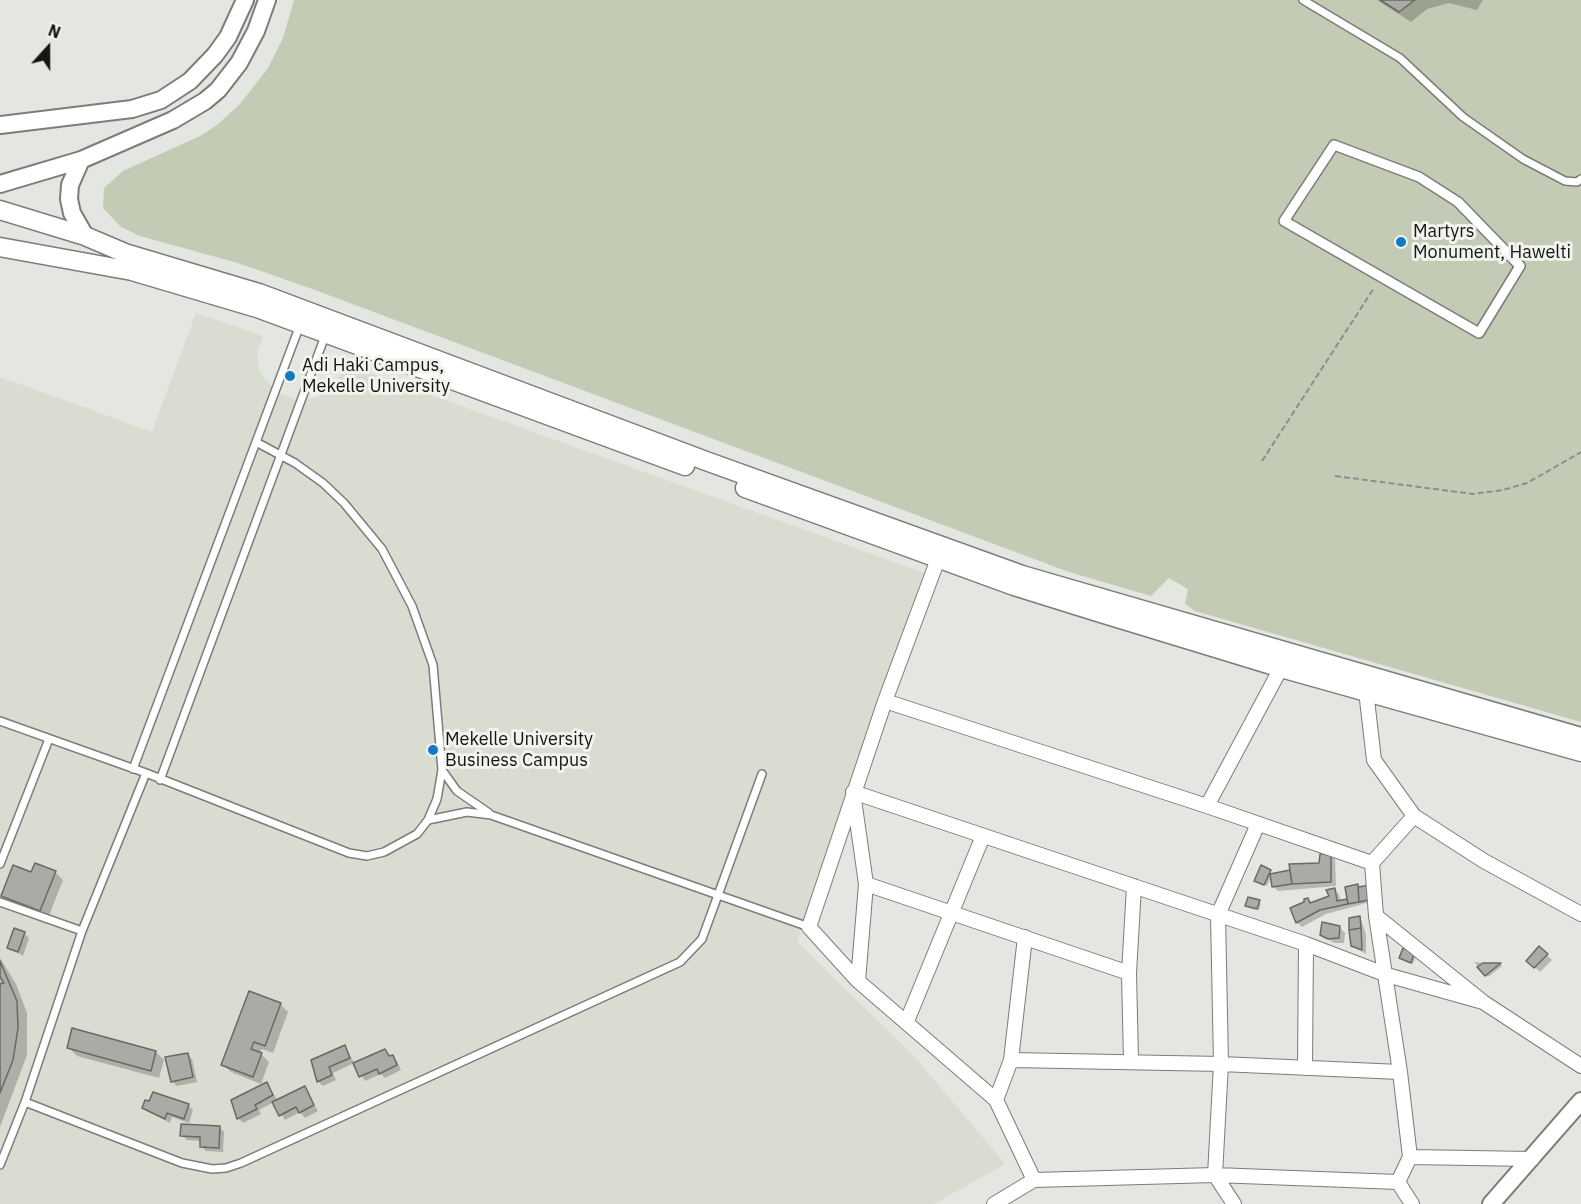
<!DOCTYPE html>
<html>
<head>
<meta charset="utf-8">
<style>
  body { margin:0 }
  #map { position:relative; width:1581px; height:1204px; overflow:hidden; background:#e4e6e1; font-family:"IBM Plex Sans",sans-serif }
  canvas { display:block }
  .north { position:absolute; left:18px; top:18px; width:60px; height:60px; -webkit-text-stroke:4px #f1f3ee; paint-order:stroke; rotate:21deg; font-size:16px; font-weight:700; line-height:24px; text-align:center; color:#151514 }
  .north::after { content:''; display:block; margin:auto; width:21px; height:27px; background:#151514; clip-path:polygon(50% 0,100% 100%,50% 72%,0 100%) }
</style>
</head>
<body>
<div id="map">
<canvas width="1581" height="1204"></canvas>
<div class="north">N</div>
</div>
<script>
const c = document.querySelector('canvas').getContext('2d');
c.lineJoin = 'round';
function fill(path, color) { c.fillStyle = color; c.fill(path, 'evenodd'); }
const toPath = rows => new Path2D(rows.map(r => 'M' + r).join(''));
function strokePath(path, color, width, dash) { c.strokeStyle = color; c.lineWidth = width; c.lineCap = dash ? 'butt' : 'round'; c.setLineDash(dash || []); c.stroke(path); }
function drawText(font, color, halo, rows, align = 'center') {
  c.font = font + ' "IBM Plex Sans",sans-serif'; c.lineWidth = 6; c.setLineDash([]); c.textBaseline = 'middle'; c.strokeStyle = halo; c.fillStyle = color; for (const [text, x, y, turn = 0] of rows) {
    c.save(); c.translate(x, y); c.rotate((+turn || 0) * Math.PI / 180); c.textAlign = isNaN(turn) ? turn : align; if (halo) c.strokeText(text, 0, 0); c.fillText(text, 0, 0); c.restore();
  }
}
const built = toPath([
  [196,313,263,336,257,354,260,372,276,392,298,400,319,397,336,384,345,364,927,574,797,942,914,1056,1005,1164,934,1204,0,1204,0,377,152,432]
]);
const green = toPath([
  [294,0,1581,0,1581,722,1195,611,1185,604,1188,589,1169,578,1151,596,1069,572,315,290,238,263,140,236,121,227,103,208,104,188,123,171,200,136,217,125,240,104,268,68,283,38]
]);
const shadow = toPath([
  [1377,0,1483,0,1477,10,1449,3,1427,9,1411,22],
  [1330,854,1335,859,1336,886,1278,891,1273,886,1272,874,1267,886,1258,882,1270,872,1273,875,1321,864],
  [55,872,63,880,48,918,11,904,3,896,32,874],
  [1334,889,1339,894,1341,902,1346,900,1349,903,1347,889,1374,901,1326,914,1302,927,1297,922,1308,900,1312,904,1331,897],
  [1259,902,1261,904,1259,910,1247,906],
  [1360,917,1366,934,1366,954,1352,946],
  [1340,928,1345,933,1344,943,1334,943,1322,935],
  [24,933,29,938,23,956,8,947],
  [1539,948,1552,960,1540,972,1528,961],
  [1414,954,1416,956,1413,964,1401,958],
  [0,958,16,984,27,1013,27,1055,0,1127],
  [1474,962,1501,964,1502,966,1488,977],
  [280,1004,288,1012,273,1053,262,1049,260,1053,269,1062,261,1084,231,1072,223,1065],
  [345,1047,355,1064,385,1051,397,1061,401,1070,385,1078,381,1074,365,1081,354,1063,333,1073,336,1080,323,1086,318,1081,313,1061],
  [69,1048,156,1052,164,1060,159,1078,77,1056],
  [187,1054,192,1059,197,1082,177,1086,172,1081],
  [267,1084,278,1101,304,1088,318,1111,305,1118,300,1112,285,1120,274,1102,259,1110,261,1114,243,1123,238,1118],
  [188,1105,193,1110,189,1123,172,1117,170,1123,143,1108],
  [219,1127,224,1132,223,1152,206,1151,201,1146,202,1141,187,1140,182,1135]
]);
const building = toPath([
  [1380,0,1415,0,1399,12,1380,0],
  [1331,853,1331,882,1292,884,1289,864,1319,863,1320,854,1331,853],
  [35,863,56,871,40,911,1,896,13,865,31,872,35,863],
  [1261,865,1271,870,1264,885,1254,881,1261,865],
  [1290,870,1292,884,1272,887,1270,874,1290,870],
  [1358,884,1359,902,1348,904,1345,887,1358,884],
  [1371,885,1373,899,1359,902,1358,887,1371,885],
  [1335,888,1337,901,1347,899,1348,904,1320,910,1296,923,1290,908,1304,902,1304,899,1308,898,1310,903,1329,896,1326,890,1335,888],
  [1248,897,1260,900,1257,909,1245,906,1248,897],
  [1360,916,1361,928,1349,930,1349,918,1360,916],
  [1322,922,1340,926,1339,938,1328,939,1320,935,1322,922],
  [14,928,25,932,18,952,7,948,14,928],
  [1361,928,1362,950,1351,946,1349,930,1361,928],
  [1539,946,1548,954,1534,968,1526,961,1539,946],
  [1403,948,1414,953,1411,963,1399,958,1403,948],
  [0,961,17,1001,18,1028,13,1060,0,1093,0,984,4,983,0,976,0,961],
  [1483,963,1501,963,1485,976,1477,967,1483,963],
  [249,991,281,1003,265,1046,254,1042,251,1049,262,1053,253,1077,221,1065,249,991],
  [72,1028,156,1051,151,1071,67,1048,72,1028],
  [345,1045,350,1058,329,1067,332,1075,317,1082,311,1060,345,1045],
  [385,1049,389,1056,393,1055,397,1065,379,1074,377,1069,359,1077,353,1063,385,1049],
  [188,1053,193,1077,171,1082,165,1057,188,1053],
  [267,1082,273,1095,255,1105,257,1109,237,1119,231,1100,267,1082],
  [305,1086,314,1105,299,1113,296,1107,279,1116,272,1102,305,1086],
  [153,1092,189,1104,184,1119,167,1113,165,1119,142,1108,145,1100,149,1101,153,1092],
  [181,1124,220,1126,219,1148,200,1147,200,1137,180,1136,181,1124]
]);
const path = toPath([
  [1262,461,1374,288],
  [1335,476,1473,494,1503,490,1527,483,1581,452]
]);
const service = toPath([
  [1303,0,1400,58,1463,117,1523,159,1565,181,1577,182,1581,179],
  [0,721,146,773,349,853,367,856,384,852,417,834,428,820,437,799,442,770,433,665,412,606,382,549,344,503,323,483,295,463,256,442],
  [133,769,300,325],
  [442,770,457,791,489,813],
  [160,780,325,336],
  [428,820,467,812,491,815,809,927],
  [0,864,49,739],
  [0,902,82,931],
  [25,1102,182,1163,212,1169,226,1168,241,1163,680,962,702,939,762,774],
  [0,1165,25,1102,82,931,146,773]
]);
const pedestrian = toPath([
  [1334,145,1419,177,1458,202,1520,266,1479,333,1284,221,1334,145]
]);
const minor = toPath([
  [938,559,885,701,809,927,858,981,996,1100,1034,1180,994,1204],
  [1366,691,1374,760,1414,816,1484,861,1581,914],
  [885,701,1207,806,1372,863],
  [1207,806,1281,668],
  [866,884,1129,973],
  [1376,916,1483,1002,1581,1066],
  [858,981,866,884,853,792,1306,944,1387,975,1483,1002],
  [907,1021,983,836],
  [1011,1060,1221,1064,1400,1072],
  [1131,1061,1129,973,1134,886],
  [1305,1068,1306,944],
  [996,1100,1011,1060,1025,937],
  [1410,1157,1532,1159],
  [1034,1180,1215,1175,1398,1182],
  [1234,1204,1215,1175,1221,1064,1218,915,1258,824],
  [1412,1204,1398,1182,1410,1157,1400,1072,1376,916,1372,863,1414,816]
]);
const tertiary = toPath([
  [0,125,132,109,161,100,190,81,215,55,228,37,245,0],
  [81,160,70,185,69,199,72,213,85,236],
  [0,184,81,160,173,120,205,101,218,90,239,63,256,31,267,0],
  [1491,1204,1581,1101]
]);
const secondary = toPath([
  [0,210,85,236,125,253,259,293,706,461,1022,575,1581,737],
  [0,247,132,271,257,308,685,466],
  [745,488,1014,586,1094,611,1281,668,1581,752]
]);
const markers = [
  [1401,242,6,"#1578c4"],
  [290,376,6,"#1578c4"],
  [433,750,6,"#1578c4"]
];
const poiNames = [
  ["Martyrs",1413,232],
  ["Monument, Hawelti",1413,253],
  ["Adi Haki Campus,",302,366],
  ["Mekelle University",302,387],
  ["Mekelle University",445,740],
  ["Business Campus",445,761]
];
fill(built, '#d8dcd1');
fill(green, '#c3cbb5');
fill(shadow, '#0003');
fill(building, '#aaaba7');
strokePath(building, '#686965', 1.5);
strokePath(service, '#7b7d79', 10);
strokePath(pedestrian, '#7b7d79', 12);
strokePath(minor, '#7b7d79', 16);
strokePath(tertiary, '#7b7d79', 20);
strokePath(secondary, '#7b7d79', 21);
strokePath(path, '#8d8e8b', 2, [6, 3]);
strokePath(service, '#fff', 7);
strokePath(pedestrian, '#fff', 9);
strokePath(minor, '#fff', 14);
strokePath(tertiary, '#fff', 16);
strokePath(secondary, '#fff', 18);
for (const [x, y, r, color] of markers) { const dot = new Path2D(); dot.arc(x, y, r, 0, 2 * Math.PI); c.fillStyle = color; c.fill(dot); strokePath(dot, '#f1f3ee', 2); }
drawText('18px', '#151514', '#f1f3ee', poiNames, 'left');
</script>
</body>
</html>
